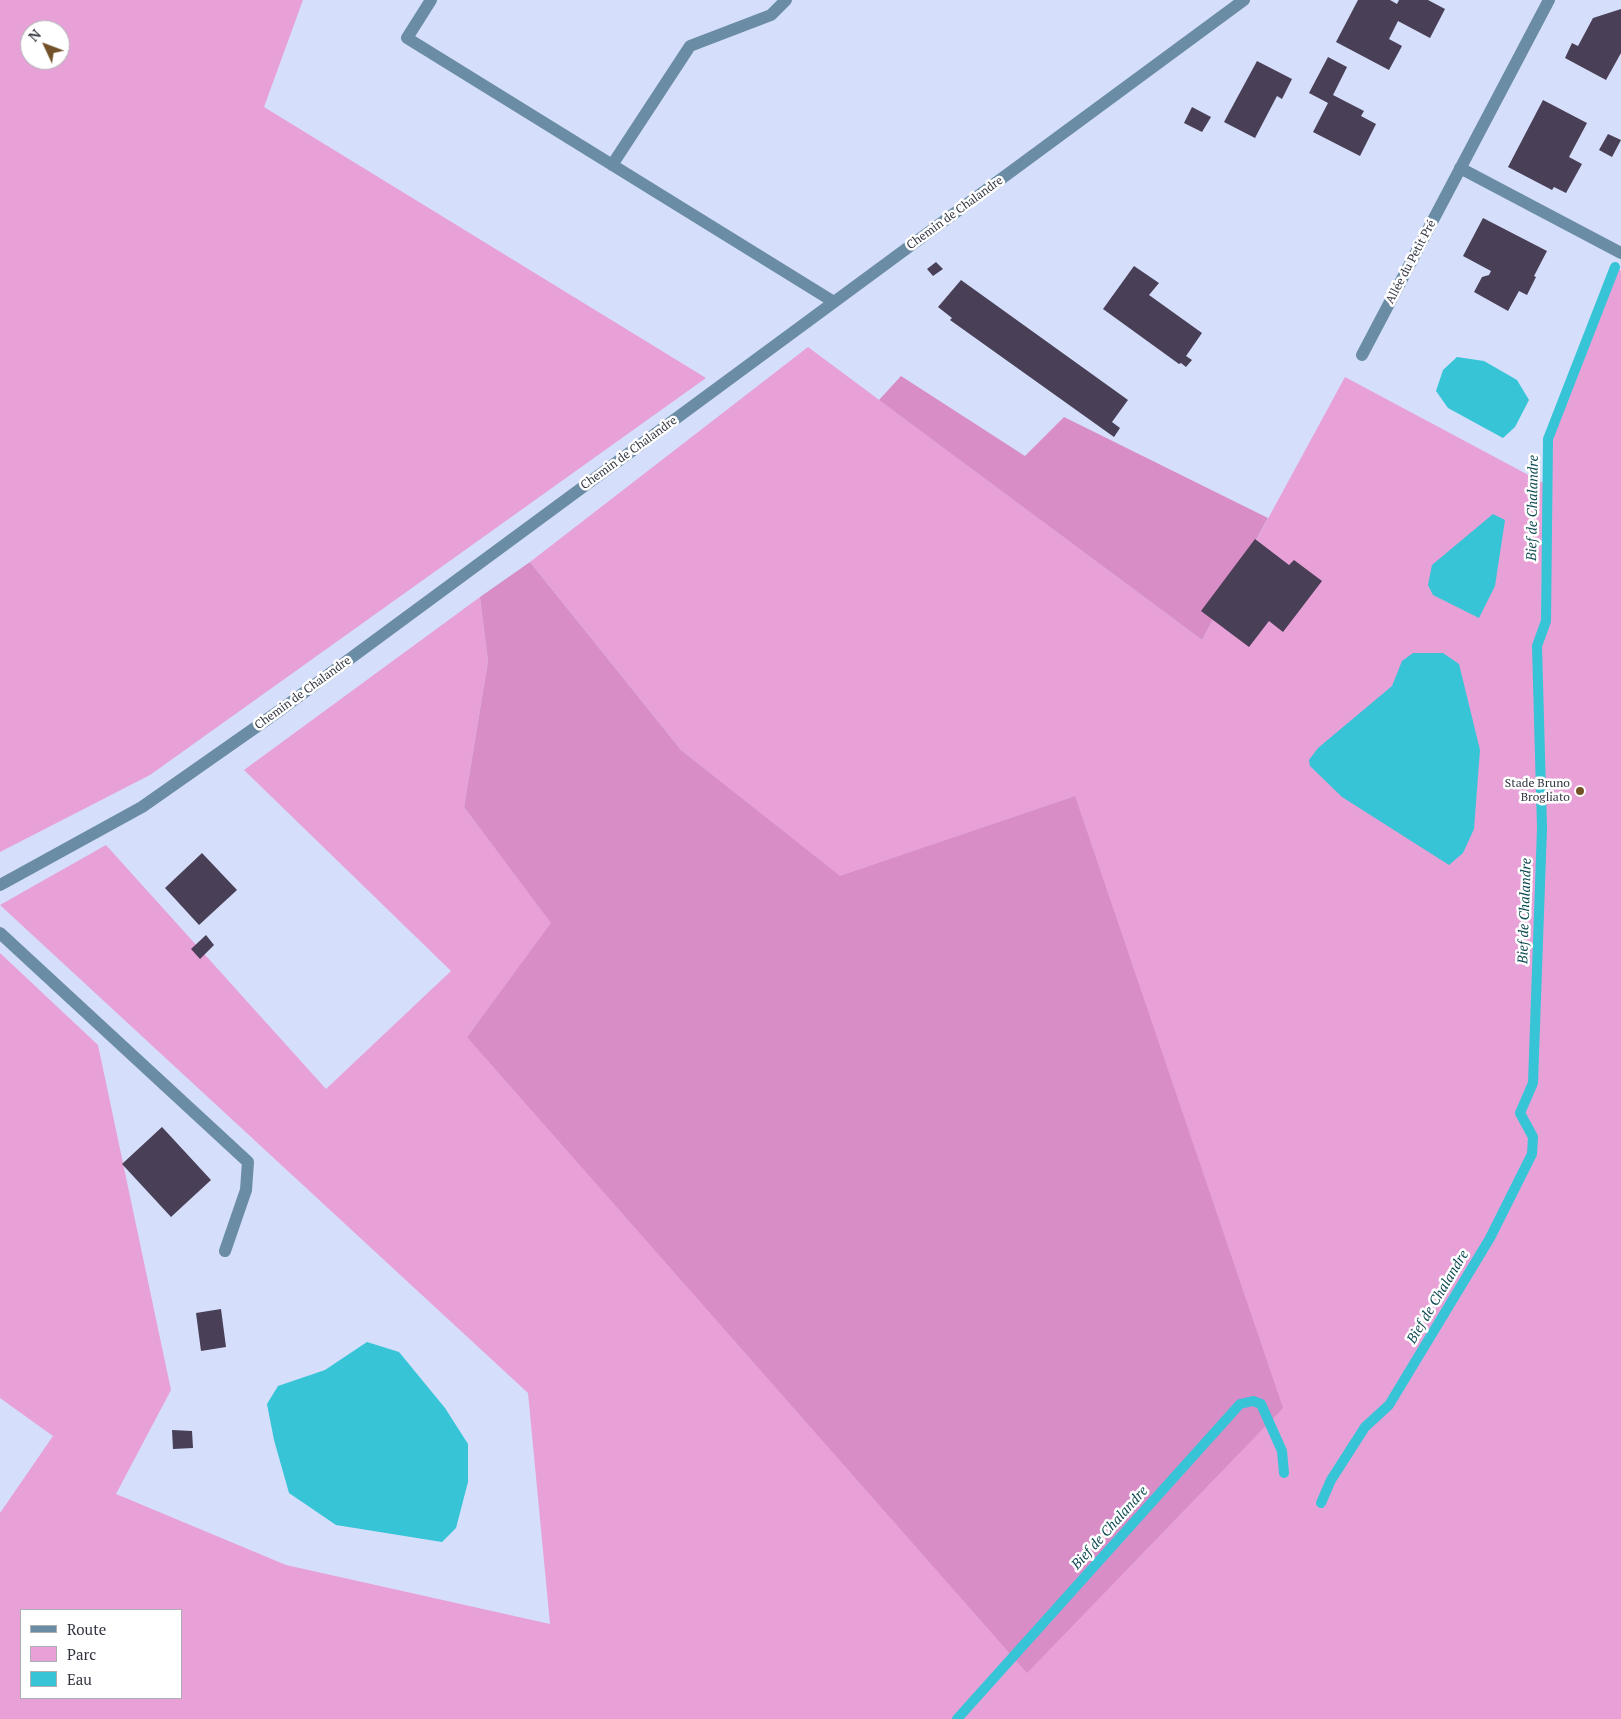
<!DOCTYPE html>
<html>
<head>
<meta charset="utf-8">
<style>
  body { margin:0 }
  #map { position:relative; width:1621px; height:1719px; overflow:hidden; background:#d5defb; font-family:"PT Serif",serif }
  canvas { display:block }
  .legend { position:absolute; left:20px; top:1609px; width:162px; height:90px; box-sizing:border-box; background:#fff; border:1px solid #adaeb3; margin:0; padding:6px 9px; list-style:none; font-size:15px; color:#323541 }
  .legend li { display:flex; align-items:center; gap:10px; height:25px }
  .legend b { width:25px; border:1px solid #adaeb3 }
  .north { position:absolute; left:20px; top:20px; width:50px; height:50px; box-sizing:border-box; background:#fff; border:1px solid #adaeb3; border-radius:50%; rotate:313deg; font-size:14px; font-weight:700; line-height:20px; text-align:center; color:#323541 }
  .north::after { content:''; display:block; margin:auto; width:18px; height:22px; background:#725128; clip-path:polygon(50% 0,100% 100%,50% 72%,0 100%) }
</style>
</head>
<body>
<div id="map">
<canvas width="1621" height="1719"></canvas>
<ul class="legend">
<li><b style="height:6px;background:#6a8ca4"></b>Route</li>
<li><b style="height:14px;background:#e8a1d7"></b>Parc</li>
<li><b style="height:14px;background:#36c4d6"></b>Eau</li>
</ul>
<div class="north">N</div>
</div>
<script>
const c = document.querySelector('canvas').getContext('2d');
c.lineJoin = 'round';
function fill(path, color) { c.fillStyle = color; c.fill(path, 'evenodd'); }
const toPath = rows => new Path2D(rows.map(r => 'M' + r).join(''));
function strokePath(path, color, width, dash) { c.strokeStyle = color; c.lineWidth = width; c.lineCap = dash ? 'butt' : 'round'; c.setLineDash(dash || []); c.stroke(path); }
function drawText(font, color, halo, rows, align = 'center') {
  c.font = font + ' "PT Serif",serif'; c.lineWidth = 5; c.setLineDash([]); c.textBaseline = 'middle'; c.strokeStyle = halo; c.fillStyle = color; for (const [text, x, y, turn = 0] of rows) {
    c.save(); c.translate(x, y); c.rotate((+turn || 0) * Math.PI / 180); c.textAlign = isNaN(turn) ? turn : align; if (halo) c.strokeText(text, 0, 0); c.fillText(text, 0, 0); c.restore();
  }
}
const green = toPath([
  [0,0,303,0,264,107,706,378,150,775,0,852],
  [30,30,60,30,60,60,30,60],
  [1618,268,1621,271,1621,1719,0,1719,0,1513,53,1436,0,1398,0,953,98,1045,171,1390,116,1494,286,1565,550,1624,528,1393,0,905,106,845,326,1089,451,971,244,770,480,597,488,661,464,807,552,923,467,1037,1075,796,840,877,681,750,530,562,808,347,1202,640,1345,377,1549,486,1543,445],
  [21,1610,181,1610,181,1698,21,1698]
]);
const forest = toPath([
  [901,376,1025,456,1064,417,1268,518,1202,640,879,400],
  [530,562,681,750,840,876,1075,796,1283,1408,1027,1673,467,1037,551,923,464,807,488,661,480,597]
]);
const water = toPath([
  [1457,357,1484,361,1517,380,1529,400,1515,427,1503,438,1448,408,1436,391,1443,370],
  [1493,514,1505,520,1495,586,1479,618,1433,595,1428,585,1432,565],
  [1413,653,1443,653,1459,664,1480,750,1474,829,1463,853,1449,865,1342,797,1310,766,1309,760,1318,748,1392,686,1402,661],
  [367,1342,399,1352,445,1408,468,1444,468,1482,456,1528,442,1542,336,1525,289,1493,274,1440,267,1404,278,1386,325,1370]
]);
const stream = toPath([
  [1321,1503,1331,1480,1365,1427,1389,1405,1490,1238,1532,1154,1533,1137,1520,1113,1533,1083,1542,828,1537,646,1546,621,1548,439,1615,267],
  [957,1719,1240,1404,1253,1401,1261,1404,1282,1451,1284,1473]
]);
const building = toPath([
  [1358,0,1390,0,1397,4,1399,0,1428,0,1445,9,1430,38,1398,21,1389,39,1402,46,1389,70,1336,42],
  [1621,9,1621,53,1606,80,1565,58,1572,43,1578,46,1593,18],
  [1328,57,1347,67,1333,95,1364,111,1361,116,1376,124,1360,156,1313,132,1328,103,1309,93],
  [1257,61,1292,79,1282,99,1277,96,1255,138,1224,122],
  [1543,100,1587,123,1569,157,1582,164,1566,193,1554,187,1552,190,1508,167],
  [1192,107,1211,117,1202,132,1184,123],
  [1608,134,1621,140,1612,157,1599,150],
  [1483,218,1547,251,1534,276,1536,277,1527,295,1519,291,1508,311,1474,292,1482,277,1489,275,1491,271,1463,256],
  [936,262,943,269,933,276,927,269],
  [1134,266,1159,283,1149,295,1202,333,1186,356,1192,360,1186,367,1181,363,1179,364,1103,309],
  [961,280,1128,400,1112,422,1120,428,1114,437,950,320,952,318,938,307],
  [1255,539,1289,565,1294,560,1322,581,1283,632,1269,621,1249,647,1201,611],
  [202,853,237,890,199,925,165,888],
  [206,935,214,945,200,959,191,949],
  [162,1127,211,1180,171,1217,122,1164],
  [221,1309,226,1347,201,1351,196,1313],
  [172,1430,192,1431,193,1448,173,1449]
]);
const minor = toPath([
  [431,0,407,38,834,302],
  [612,165,690,46,771,15,786,0],
  [1460,168,1621,253],
  [1362,355,1549,0],
  [0,885,142,807,279,711,1244,0],
  [0,933,248,1162,246,1190,225,1251]
]);
const markers = [
  [1580,791,5,"#725128"]
];
const streetNames = [
  ["Chemin de Chalandre",955,213,-36],
  ["Allée du Petit Pré",1411,262,-62],
  ["Chemin de Chalandre",629,453,-36],
  ["Chemin de Chalandre",303,693,-36]
];
const poiNames = [
  ["Stade Bruno",1570,784],
  ["Brogliato",1570,798]
];
const waterNames = [
  ["Bief de Chalandre",1533,508,-89],
  ["Bief de Chalandre",1525,911,-88],
  ["Bief de Chalandre",1438,1297,-59],
  ["Bief de Chalandre",1110,1528,-48]
];
fill(green, '#e8a1d7');
fill(forest, '#d88dc7');
fill(water, '#36c4d6');
strokePath(stream, '#36c4d6', 10);
fill(building, '#493f56');
strokePath(minor, '#6a8ca4', 12);
for (const [x, y, r, color] of markers) { const dot = new Path2D(); dot.arc(x, y, r, 0, 2 * Math.PI); c.fillStyle = color; c.fill(dot); strokePath(dot, '#fff', 2); }
drawText('12px', '#323541', '#fff', streetNames);
drawText('12px', '#323541', '#fff', poiNames, 'right');
drawText('italic 14px', '#0d4a52', '#fff', waterNames);
</script>
</body>
</html>
